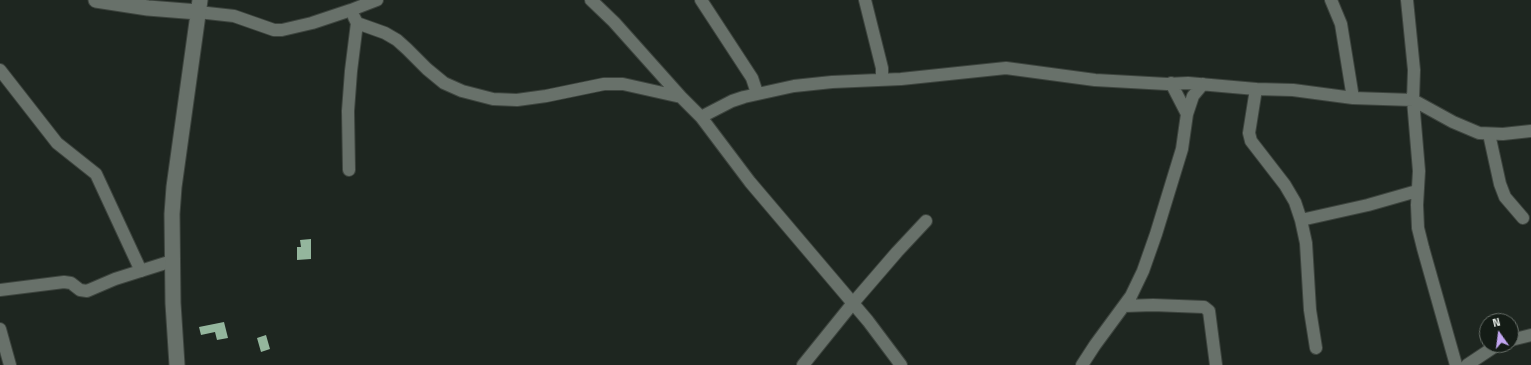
<!DOCTYPE html>
<html>
<head>
<meta charset="utf-8">
<style>
  body { margin:0 }
  #map { position:relative; width:1531px; height:365px; overflow:hidden; background:#1e2620; font-family:"Titillium Web",sans-serif }
  canvas { display:block }
  .north { position:absolute; left:1479px; top:313px; width:40px; height:40px; box-sizing:border-box; background:#141c16; border:1px solid #686f69; border-radius:50%; rotate:346deg; font-size:11px; font-weight:700; line-height:16px; text-align:center; color:#e5ebe6 }
  .north::after { content:''; display:block; margin:auto; width:14px; height:18px; background:#c3a7f2; clip-path:polygon(50% 0,100% 100%,50% 72%,0 100%) }
</style>
</head>
<body>
<div id="map">
<canvas width="1531" height="365"></canvas>
<div class="north">N</div>
</div>
<script>
const c = document.querySelector('canvas').getContext('2d');
c.lineJoin = 'round';
function fill(path, color) { c.fillStyle = color; c.fill(path, 'evenodd'); }
const toPath = rows => new Path2D(rows.map(r => 'M' + r).join(''));
function strokePath(path, color, width, dash) { c.strokeStyle = color; c.lineWidth = width; c.lineCap = dash ? 'butt' : 'round'; c.setLineDash(dash || []); c.stroke(path); }
const building = toPath([
  [311,239,311,259,297,260,297,247,301,247,300,240],
  [224,322,228,338,217,340,215,332,201,335,199,327],
  [266,335,270,349,261,352,257,338]
]);
const minor = toPath([
  [591,0,614,22,681,97,701,117,750,182,868,321,901,365],
  [701,0,752,78,757,93],
  [865,0,882,68,882,80],
  [1331,0,1341,24,1353,98],
  [1407,0,1414,70,1413,100,1419,171,1417,205,1418,228,1423,248,1456,365],
  [198,12,234,16,274,30,282,30,312,23,351,10,377,0],
  [357,23,385,33,397,40,407,49,427,69,444,83,462,91,493,99,517,100,546,96,604,84,623,84,681,97],
  [0,70,57,143,96,174,141,271],
  [1171,83,1187,114],
  [1256,89,1249,133,1251,141,1285,185,1295,202,1301,220,1306,243,1310,310,1316,348],
  [701,117,732,101,744,97,794,86,832,82,901,79,1006,68,1095,80,1167,84,1188,83,1256,89,1293,90,1353,98,1413,100,1453,122,1479,133,1503,134,1531,131],
  [1489,134,1500,184,1505,197,1523,218],
  [349,170,348,111,351,71,357,23,354,17],
  [1301,220,1368,205,1417,191],
  [0,290,64,282,71,283,80,290,87,291,115,279,172,261],
  [1124,306,1153,305,1204,307,1209,311,1216,365],
  [0,329,10,365],
  [1511,340,1531,335],
  [803,365,853,303,897,252,926,221],
  [1082,365,1095,345,1131,296,1143,271,1156,234,1182,149,1187,114,1193,96,1203,84],
  [1467,365,1497,345]
]);
const tertiary = toPath([
  [96,0,148,8,198,12],
  [177,365,173,303,172,214,174,187,200,0]
]);
fill(building, '#94b69d');
strokePath(minor, '#3d443e', 14);
strokePath(tertiary, '#3d443e', 17);
strokePath(minor, '#68716a', 12);
strokePath(tertiary, '#68716a', 15);
</script>
</body>
</html>
